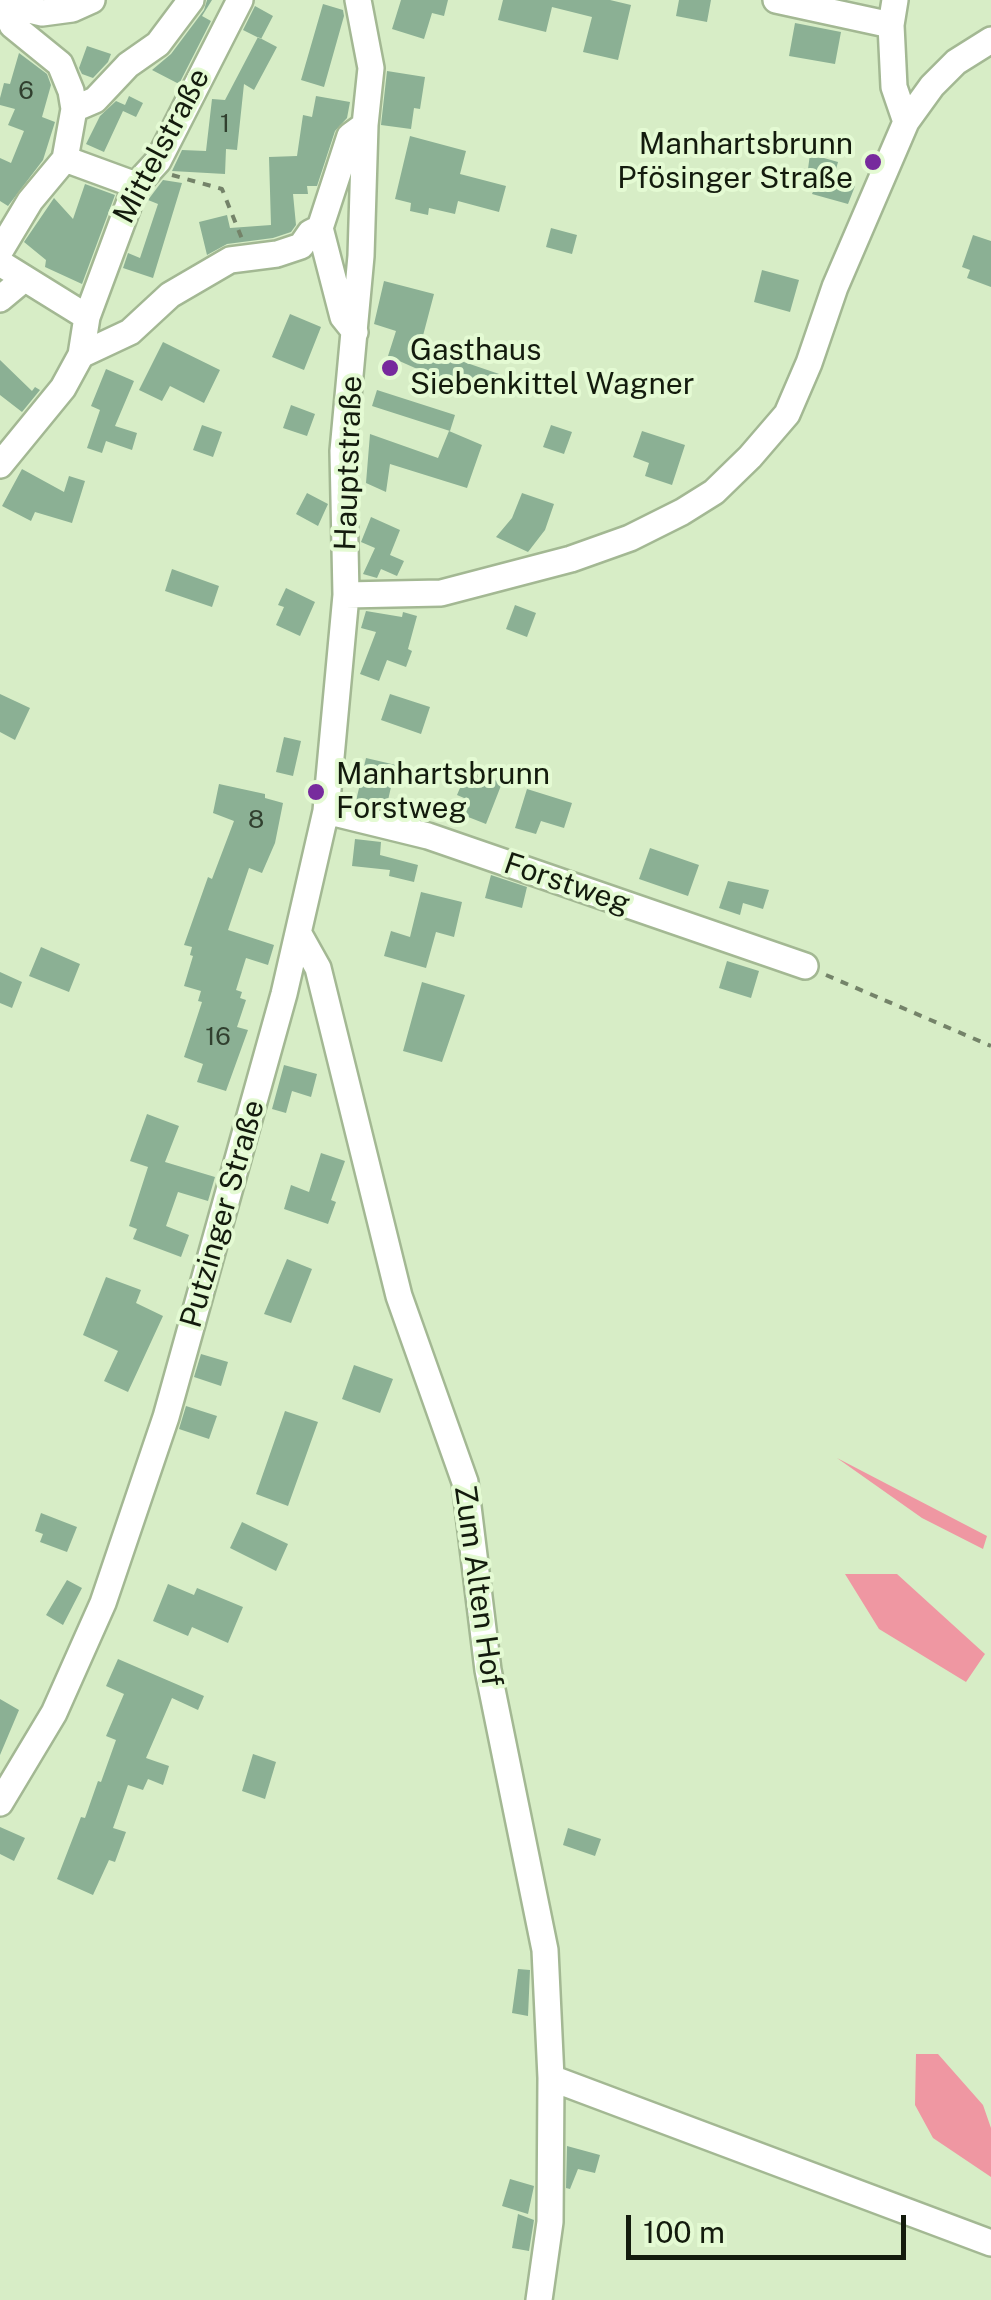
<!DOCTYPE html>
<html>
<head>
<meta charset="utf-8">
<style>
  body { margin:0 }
  #map { position:relative; width:991px; height:2300px; overflow:hidden; background:#d7edc6; font-family:"Public Sans",sans-serif }
  canvas { display:block }
  .scale { position:absolute; left:626px; top:2215px; width:280px; height:45px; box-sizing:border-box; border:5px solid #131b0d; border-top:0; padding-left:12px; font-size:30px; line-height:35px; white-space:nowrap; color:#131b0d; -webkit-text-stroke:8px #e4fad3; paint-order:stroke }
</style>
</head>
<body>
<div id="map">
<canvas width="991" height="2300"></canvas>
<div class="scale">100 m</div>
</div>
<script>
const c = document.querySelector('canvas').getContext('2d');
c.lineJoin = 'round';
function fill(path, color) { c.fillStyle = color; c.fill(path, 'evenodd'); }
const toPath = rows => new Path2D(rows.map(r => 'M' + r).join(''));
function strokePath(path, color, width, dash) { c.strokeStyle = color; c.lineWidth = width; c.lineCap = dash ? 'butt' : 'round'; c.setLineDash(dash || []); c.stroke(path); }
function drawText(font, color, halo, rows, align = 'center') {
  c.font = font + ' "Public Sans",sans-serif'; c.lineWidth = 8; c.setLineDash([]); c.textBaseline = 'middle'; c.strokeStyle = halo; c.fillStyle = color; for (const [text, x, y, turn = 0] of rows) {
    c.save(); c.translate(x, y); c.rotate((+turn || 0) * Math.PI / 180); c.textAlign = isNaN(turn) ? turn : align; if (halo) c.strokeText(text, 0, 0); c.fillText(text, 0, 0); c.restore();
  }
}
const green = toPath([
  [837,1458,987,1536,983,1549,922,1518],
  [845,1574,897,1574,985,1654,966,1682,879,1629],
  [916,2054,938,2054,983,2105,991,2128,991,2177,933,2138,915,2105]
]);
const building = toPath([
  [207,0,212,0,202,16,211,21,179,84,152,70,171,54,204,10],
  [401,0,448,0,444,16,432,13,424,39,392,29],
  [503,0,610,0,631,5,618,60,583,52,592,17,552,7,546,32,498,20],
  [679,0,711,0,707,22,676,16],
  [323,4,343,10,344,16,324,87,301,80],
  [255,6,273,16,261,39,243,30],
  [795,23,841,32,835,64,789,56],
  [258,37,277,47,254,90,244,84,237,150,226,149,225,174,172,171,182,150,206,151,212,99,225,100],
  [87,46,111,54,108,62,93,78,82,74,79,68],
  [19,53,47,74,51,85,42,117,55,122,43,160,8,206,0,201,0,158,11,163,24,131,8,125,15,109,0,105,0,98,4,83,10,84],
  [387,71,425,77,420,109,414,108,411,129,381,125],
  [129,96,143,103,136,117,123,111,104,152,86,144,100,116,116,101,125,105],
  [316,96,350,102,347,118,335,131,317,186,307,186,308,194,293,194,296,225,291,232,273,238,227,244,207,255,199,222,227,215,230,228,271,225,269,157,297,156,303,115,312,117],
  [410,136,466,151,460,174,506,186,499,212,458,201,455,214,429,208,428,215,410,211,411,203,395,199],
  [810,154,838,162,833,180,855,186,848,204,812,194,815,187,806,184],
  [163,180,182,183,153,278,123,268,128,253,140,258,158,204,148,200],
  [85,184,115,195,82,284,45,267,46,260,24,242,54,198,73,219],
  [551,228,577,235,572,254,546,247],
  [973,235,991,241,991,287,967,278,970,270,962,267],
  [762,270,799,280,790,312,754,302],
  [384,281,434,294,420,347,505,376,501,392,462,380,458,387,388,356,396,331,374,324],
  [290,314,321,327,304,370,272,357],
  [163,342,220,370,204,403,170,386,162,401,139,390],
  [0,360,32,391,35,387,40,390,22,412,0,395],
  [106,369,134,381,115,426,137,433,132,450,106,441,102,453,87,448,100,410,91,406],
  [377,390,455,415,450,431,372,406],
  [291,405,315,414,307,436,283,428],
  [202,425,222,432,213,457,193,450],
  [551,425,572,432,564,454,543,447],
  [449,431,482,445,467,488,390,464,386,492,366,483,370,434,438,458],
  [642,431,685,445,672,485,645,476,649,463,633,457],
  [22,469,64,492,69,476,85,481,72,523,35,512,31,521,2,506],
  [307,493,328,504,318,526,296,514],
  [522,493,554,504,545,530,528,552,496,537,512,518],
  [371,517,400,530,390,555,404,561,397,576,381,569,377,578,363,574,375,548,361,542],
  [172,569,219,586,212,607,165,591],
  [286,588,315,602,300,636,276,625,284,607,278,605],
  [515,605,536,613,527,637,506,629],
  [366,611,402,617,403,612,417,616,408,649,412,651,406,667,387,660,379,681,360,674,376,632,361,628],
  [0,694,30,708,15,740,0,732],
  [390,694,430,707,421,734,381,720],
  [284,737,301,741,293,776,276,772],
  [366,758,396,765,386,809,356,801],
  [468,769,502,783,486,824,458,813,464,798,457,795],
  [219,784,265,794,265,798,283,803,275,843,262,873,249,868,228,930,274,945,268,965,246,958,236,990,242,992,240,998,246,1000,237,1027,248,1030,226,1091,197,1082,203,1064,184,1057,202,1002,198,1001,201,991,184,986,193,956,190,955,192,947,184,945,208,877,212,879,234,821,213,813],
  [527,789,572,803,564,828,541,821,536,834,515,828],
  [355,839,381,842,380,855,418,865,414,882,389,876,390,870,352,866],
  [650,848,699,865,688,896,639,879],
  [491,875,527,887,522,908,485,898],
  [728,881,769,890,763,909,743,903,740,915,719,908],
  [421,892,462,902,454,937,436,932,426,968,384,956,391,931,410,937],
  [41,947,80,964,69,992,29,976],
  [727,961,759,971,751,998,719,988],
  [0,972,22,982,12,1008,0,1003],
  [422,982,465,995,442,1062,403,1051],
  [284,1065,317,1074,311,1097,292,1091,286,1113,272,1109],
  [147,1114,179,1126,165,1162,215,1177,208,1201,178,1192,166,1226,189,1235,181,1257,133,1239,137,1229,129,1226,148,1167,130,1161],
  [321,1153,345,1161,331,1200,336,1202,328,1224,284,1209,291,1185,309,1192],
  [287,1259,312,1269,291,1323,264,1314],
  [106,1277,141,1290,136,1303,163,1316,128,1392,104,1381,118,1351,83,1335],
  [201,1354,228,1362,221,1386,194,1377],
  [354,1365,393,1379,380,1413,342,1399],
  [186,1406,217,1416,209,1439,179,1429],
  [285,1411,318,1422,288,1506,256,1494],
  [41,1513,77,1527,67,1552,40,1542,43,1534,35,1531],
  [242,1522,288,1544,276,1571,230,1548],
  [67,1580,82,1588,63,1625,46,1615],
  [168,1584,194,1595,197,1588,243,1607,228,1643,192,1627,188,1636,153,1621],
  [118,1659,204,1696,198,1710,172,1698,146,1758,169,1766,163,1785,148,1779,143,1790,128,1785,113,1828,126,1832,115,1862,109,1860,93,1895,57,1879,81,1817,85,1818,98,1781,101,1782,116,1740,106,1736,124,1694,106,1686],
  [0,1699,19,1710,0,1755],
  [253,1754,276,1762,265,1799,242,1791],
  [0,1827,25,1838,14,1861,0,1854],
  [568,1828,601,1839,595,1856,563,1845],
  [518,1969,530,1970,528,2016,512,2013],
  [567,2146,600,2155,595,2173,578,2169,570,2189,566,2188],
  [510,2179,534,2186,528,2214,502,2206],
  [518,2214,534,2220,529,2251,512,2248]
]);
const path = toPath([
  [172,175,222,189,242,239],
  [826,975,991,1046]
]);
const minor = toPath([
  [776,0,891,25],
  [895,0,891,25,894,87,906,122],
  [0,3,42,13,72,9,92,0],
  [74,109,95,100,128,65,158,44,191,0],
  [65,159,136,185],
  [0,251,30,201,65,159,74,109,71,91,60,64,12,25,5,4],
  [0,263,87,317],
  [0,299,24,279],
  [355,332,343,317,320,228,350,136,365,125],
  [81,355,130,332,170,295,230,260,277,254,301,246,310,233,320,228],
  [0,465,63,388,81,355,87,317,136,185,158,161,240,0],
  [346,595,441,593,571,559,630,538,682,512,714,492,750,457,787,414,809,363,835,287,906,122,932,86,956,62,991,40],
  [326,811,428,836,805,966],
  [299,934,318,968,399,1296,465,1482,488,1670,545,1950,551,2078,550,2222,539,2300],
  [0,1803,54,1713,103,1603,166,1417,284,994,326,811,346,595,343,451,361,256,365,125,371,68,358,0],
  [551,2078,991,2243]
]);
const markers = [
  [873,162,10,"#772b9d"],
  [390,368,10,"#772b9d"],
  [316,792,10,"#772b9d"]
];
const numberNames = [
  ["6",26,91],
  ["1",225,124],
  ["8",256,820],
  ["16",218,1037]
];
const poiNames = [
  ["Manhartsbrunn",853,145,"right"],
  ["Pfösinger Straße",853,179,"right"],
  ["Gasthaus",410,351],
  ["Siebenkittel Wagner",410,385],
  ["Manhartsbrunn",336,775],
  ["Forstweg",336,809]
];
const streetNames = [
  ["Mittelstraße",162,146,-62],
  ["Hauptstraße",349,463,-88],
  ["Forstweg",567,884,19],
  ["Putzinger Straße",223,1214,-74],
  ["Zum Alten Hof",478,1586,82]
];
fill(green, '#ef97a2');
fill(building, '#8bb094');
strokePath(minor, '#a3b893', 30);
strokePath(path, '#748369', 4, [8, 8]);
strokePath(minor, '#fff', 25);
for (const [x, y, r, color] of markers) { const dot = new Path2D(); dot.arc(x, y, r, 0, 2 * Math.PI); c.fillStyle = color; c.fill(dot); strokePath(dot, '#e4fad3', 4); }
drawText('25px', '#31402f', null, numberNames);
drawText('30px', '#131b0d', '#e4fad3', poiNames, 'left');
drawText('30px', '#131b0d', '#e4fad3', streetNames);
</script>
</body>
</html>
